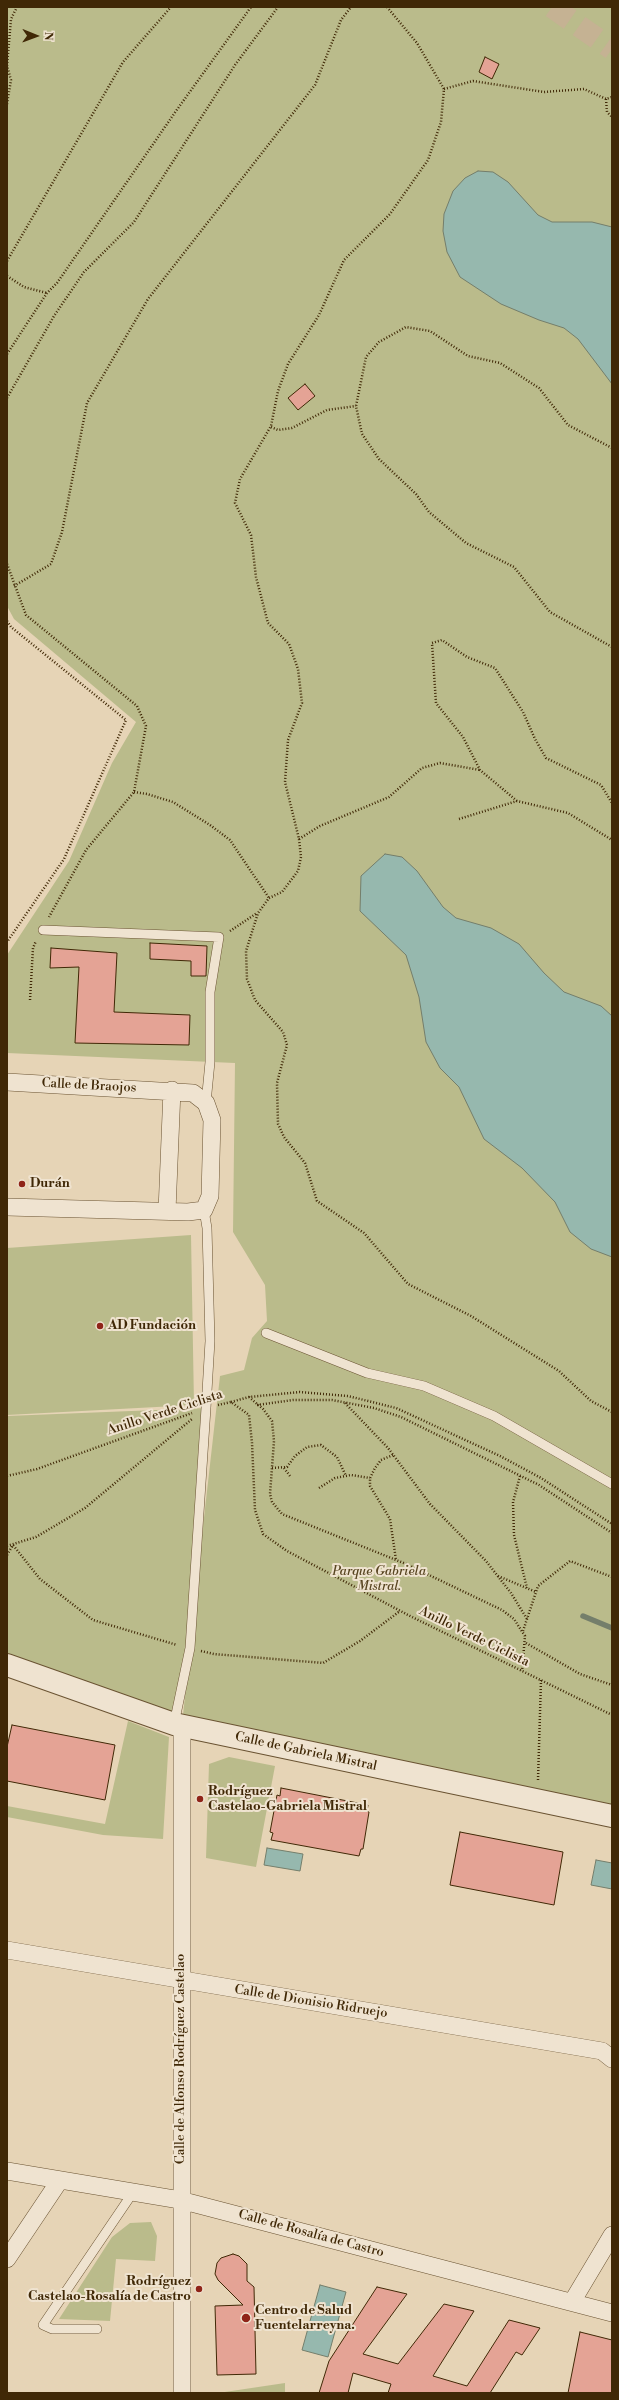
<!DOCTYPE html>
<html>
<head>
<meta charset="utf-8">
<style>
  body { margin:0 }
  #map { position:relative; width:619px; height:2400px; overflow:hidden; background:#e6d4b6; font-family:"Libre Bodoni",serif }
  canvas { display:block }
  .frame { position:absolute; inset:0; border:8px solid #402806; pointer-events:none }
  .north { position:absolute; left:16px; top:16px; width:40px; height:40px; -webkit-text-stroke:3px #efe3d0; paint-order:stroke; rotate:91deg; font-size:11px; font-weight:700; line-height:16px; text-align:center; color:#402806 }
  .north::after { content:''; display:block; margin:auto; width:14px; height:18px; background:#402806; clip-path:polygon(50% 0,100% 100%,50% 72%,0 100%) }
</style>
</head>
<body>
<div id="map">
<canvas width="619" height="2400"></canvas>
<div class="frame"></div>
<div class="north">N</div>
</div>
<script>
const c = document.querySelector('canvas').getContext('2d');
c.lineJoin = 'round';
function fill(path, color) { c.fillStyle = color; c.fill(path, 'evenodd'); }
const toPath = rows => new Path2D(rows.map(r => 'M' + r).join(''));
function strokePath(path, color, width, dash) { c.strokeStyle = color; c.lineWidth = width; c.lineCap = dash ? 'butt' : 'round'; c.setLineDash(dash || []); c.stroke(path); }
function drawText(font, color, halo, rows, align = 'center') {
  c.font = font + ' "Libre Bodoni",serif'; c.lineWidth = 4; c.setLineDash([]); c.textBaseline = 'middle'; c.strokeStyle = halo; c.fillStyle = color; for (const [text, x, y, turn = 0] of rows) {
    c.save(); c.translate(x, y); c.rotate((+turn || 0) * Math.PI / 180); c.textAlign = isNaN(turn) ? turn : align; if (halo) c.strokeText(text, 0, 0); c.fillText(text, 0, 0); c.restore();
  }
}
const green = toPath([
  [7,7,612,7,612,1809,182,1725,189,1657,174,1724,7,1665,7,1416,206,1408,192,1624,220,1376,244,1370,252,1338,267,1321,265,1285,233,1232,235,1063,7,1053,7,955,69,861,112,763,136,722,14,619,7,606],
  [191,1235,194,1405,7,1415,7,1248],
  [128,1721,169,1737,163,1839,103,1835,7,1817,7,1806,105,1824],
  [229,1757,275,1766,256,1867,206,1858,209,1764],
  [151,2222,157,2236,155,2261,116,2259,110,2321,59,2319,112,2237,130,2223],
  [285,2383,285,2393,218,2393]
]);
const water = toPath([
  [478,171,493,172,508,182,538,215,552,222,592,222,612,227,612,384,578,339,564,328,539,320,501,304,460,277,447,252,443,231,444,214,453,191,465,178,478,171],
  [385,854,402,857,417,871,443,907,456,918,491,928,519,944,544,973,564,992,601,1006,612,1016,612,1257,591,1249,570,1232,555,1202,522,1168,484,1139,459,1087,440,1068,426,1042,419,997,406,955,360,911,361,876,385,854],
  [267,1848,303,1854,300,1871,264,1865,267,1848],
  [596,1860,612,1863,612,1889,591,1885,596,1860],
  [320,2285,346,2292,328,2357,302,2350,320,2285]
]);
const stream = toPath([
  [583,1616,612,1628]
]);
const building = toPath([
  [485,57,499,64,492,79,479,72,485,57],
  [305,384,315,396,298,410,288,398,305,384],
  [150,943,207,946,206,976,191,976,191,961,150,959,150,943],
  [51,948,117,953,114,1012,190,1015,189,1045,75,1043,79,967,50,968,51,948],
  [12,1725,115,1745,105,1800,7,1781,7,1747,12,1725],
  [281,1788,368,1805,367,1811,369,1812,363,1849,361,1849,359,1856,271,1840,273,1833,270,1832,277,1795,280,1796,281,1788],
  [460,1832,563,1852,554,1905,450,1885,460,1832],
  [233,2254,239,2256,247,2264,247,2281,254,2287,256,2374,217,2375,215,2306,243,2305,218,2280,215,2274,217,2263,221,2258,233,2254],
  [377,2287,407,2294,363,2354,398,2364,444,2304,474,2311,433,2376,467,2386,509,2320,540,2328,522,2355,516,2352,490,2393,388,2393,391,2384,353,2373,348,2393,319,2393,329,2361,377,2287],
  [580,2332,612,2340,612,2393,568,2393,580,2332]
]);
const motorwayTunnel = toPath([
  [552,7,612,49]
]);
const path = toPath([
  [387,7,417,43,444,89,441,122,428,160,390,214,344,260,319,315,288,364,278,391,271,426,240,479,235,503,251,535,256,577,268,623,289,644,298,669,302,703,288,740,285,782,299,839,301,857,298,871,282,892,269,898,258,913,246,951,247,979,255,1000,283,1032,287,1045,277,1083,278,1124,284,1137,305,1163,317,1201,364,1233,408,1284,471,1316,559,1371,591,1401,612,1412],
  [444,89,473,81,544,92,584,89,606,99,612,97],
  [606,99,607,112,612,117],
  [7,104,11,80,7,66,11,19,17,7],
  [7,261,123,62,171,7],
  [7,276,24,287,47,293],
  [7,354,47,293,57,283,176,111,251,7],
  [7,398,54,316,84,272,134,222,235,65,278,7],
  [271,427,278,430,292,428,327,410,356,406],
  [612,448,568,425,539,388,500,363,468,356,430,331,406,327,379,342,366,357,356,406,362,434,379,459,416,494,429,512,466,543,514,567,550,612,612,647],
  [7,564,26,615,137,706,146,726,134,792,86,850,49,917],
  [14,586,51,564,62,532,87,403,148,299,315,85,341,20,351,7],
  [7,621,11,627,126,720,64,859,7,942],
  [134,792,147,794,173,802,210,825,230,840,269,898],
  [517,801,480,770,463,737,436,703,432,643,442,640,467,657,495,668,523,712,535,739,546,758,601,785,612,803],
  [459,819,517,801,568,813,612,840],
  [299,839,320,826,389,797,422,768,440,763,480,770],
  [230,931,257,913],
  [30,1000,33,948,36,941],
  [249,1397,263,1409,272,1421,274,1441,270,1494,272,1502,282,1514,406,1564,502,1610,514,1619,525,1636,522,1671],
  [231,1402,249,1397,300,1392,348,1396,396,1408,500,1456,541,1478,612,1524],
  [345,1403,388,1448,430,1504,486,1561,511,1593,527,1619],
  [218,1405,231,1402,249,1415,252,1443,255,1510,263,1534,287,1551,410,1616,612,1715],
  [257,1405,293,1400,332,1400,374,1408,401,1417,539,1485,612,1533],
  [393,1455,381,1460,375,1468,370,1478,370,1486,390,1519,396,1560],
  [272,1468,287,1467,295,1456,307,1447,321,1445,337,1457,346,1476],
  [284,1468,290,1476],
  [7,1476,37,1469,192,1413],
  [520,1476,513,1502,514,1535,527,1588],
  [319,1488,335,1478,351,1475,370,1478],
  [7,1546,36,1537,85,1508,192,1419],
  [7,1555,13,1545,40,1579,93,1620,177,1645],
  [498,1576,536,1592],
  [523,1631,538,1586,570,1561,612,1577],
  [526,1643,580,1674,612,1685],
  [201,1651,214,1654,323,1663,360,1641,400,1611],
  [538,1780,541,1680]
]);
const service = toPath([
  [43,930,219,937,210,992,210,1062,206,1103],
  [266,1333,367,1373,424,1386,494,1416,612,1484],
  [174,1724,190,1648,206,1408,210,1341,207,1228,204,1210],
  [97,2329,52,2329,43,2325,134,2191]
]);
const minor = toPath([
  [7,1082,193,1093,206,1103,212,1120,210,1196,204,1210,188,1212,7,1207],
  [167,1211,172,1090],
  [7,1950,602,2051,612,2059],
  [7,2171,180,2200,612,2313],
  [7,2259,60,2180],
  [572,2302,612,2235],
  [182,2393,182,1725]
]);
const tertiary = toPath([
  [7,1665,174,1724,612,1816]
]);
const markers = [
  [22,1184,4,"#8f2418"],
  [100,1326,4,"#8f2418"],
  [200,1799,4,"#8f2418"],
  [199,2289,4,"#8f2418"],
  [246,2318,5,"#8f2418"]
];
const streetNames = [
  ["Calle de Braojos",89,1086,3],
  ["Anillo Verde Ciclista",165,1413,-18],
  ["Anillo Verde Ciclista",474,1637,26],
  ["Calle de Gabriela Mistral",306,1752,12],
  ["Calle de Dionisio Ridruejo",311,2002,9],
  ["Calle de Alfonso Rodríguez Castelao",181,2059,-90],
  ["Calle de Rosalía de Castro",311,2234,15]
];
const poiNames = [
  ["Durán",30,1184],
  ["AD Fundación",108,1326],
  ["Rodríguez",208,1792],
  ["Castelao-Gabriela Mistral",208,1807],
  ["Rodríguez",191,2282,"right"],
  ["Castelao-Rosalía de Castro",191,2297,"right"],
  ["Centro de Salud",255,2311],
  ["Fuentelarreyna.",255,2326]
];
const parkNames = [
  ["Parque Gabriela",379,1572],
  ["Mistral.",379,1587]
];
fill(green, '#babb8b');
fill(water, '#96b8ae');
strokePath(water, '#747e6b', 1);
strokePath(stream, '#747e6b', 5.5);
fill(building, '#e4a395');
strokePath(building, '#402806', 1);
strokePath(motorwayTunnel, '#c5b293', 22, [22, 11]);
strokePath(service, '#6a5332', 10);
strokePath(minor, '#6a5332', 18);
strokePath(tertiary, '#6a5332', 24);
strokePath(path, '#402806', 2.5, [1, 2]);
strokePath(service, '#efe3d0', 9);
strokePath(minor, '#efe3d0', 17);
strokePath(tertiary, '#efe3d0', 22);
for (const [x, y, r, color] of markers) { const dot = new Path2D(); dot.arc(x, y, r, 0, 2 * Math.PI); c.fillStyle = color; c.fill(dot); strokePath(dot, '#efe3d0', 1.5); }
drawText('13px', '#402806', '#efe3d0', streetNames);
drawText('bold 13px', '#402806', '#efe3d0', poiNames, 'left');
drawText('italic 13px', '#584521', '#efe3d0', parkNames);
</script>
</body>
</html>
